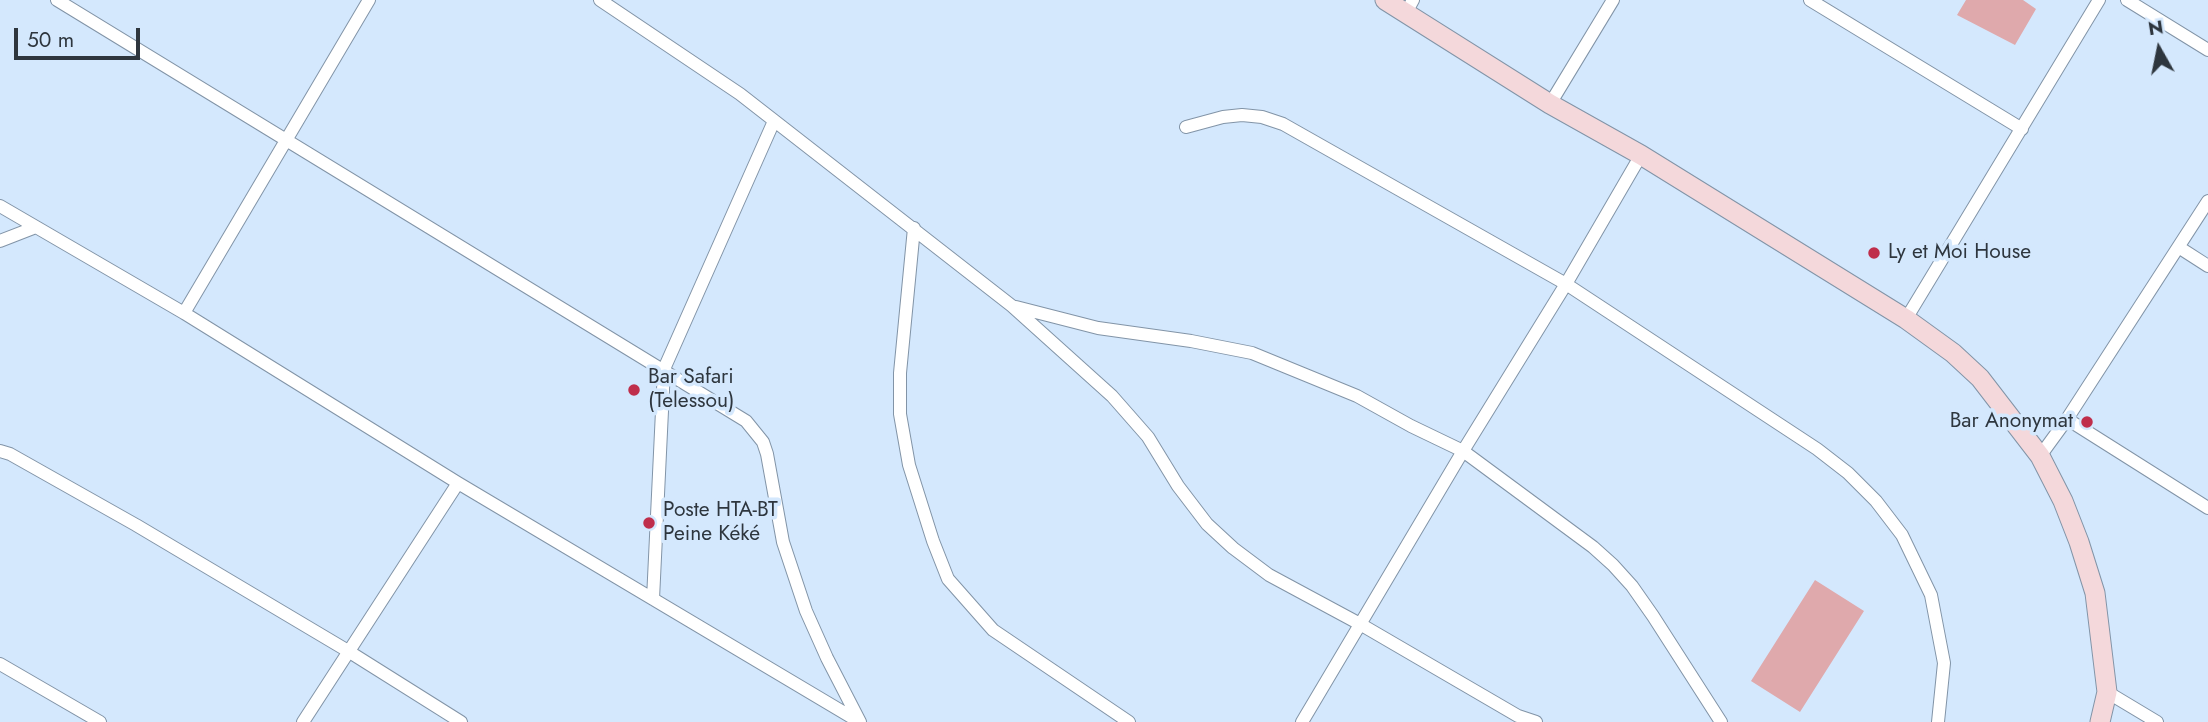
<!DOCTYPE html>
<html>
<head>
<meta charset="utf-8">
<style>
  body { margin:0 }
  #map { position:relative; width:2208px; height:722px; overflow:hidden; background:#d4e8fd; font-family:Jost,sans-serif }
  canvas { display:block }
  .north { position:absolute; left:2124px; top:14px; width:70px; height:70px; -webkit-text-stroke:5px #d4e8fd; paint-order:stroke; rotate:351deg; font-size:19px; font-weight:700; line-height:28px; text-align:center; color:#2e363e }
  .north::after { content:''; display:block; margin:auto; width:24px; height:32px; background:#2e363e; clip-path:polygon(50% 0,100% 100%,50% 72%,0 100%) }
  .scale { position:absolute; left:14px; top:28px; width:126px; height:32px; box-sizing:border-box; border:4px solid #2e363e; border-top:0; padding-left:9px; font-size:21px; line-height:24px; white-space:nowrap; color:#2e363e; -webkit-text-stroke:5px #d4e8fd; paint-order:stroke }
</style>
</head>
<body>
<div id="map">
<canvas width="2208" height="722"></canvas>
<div class="north">N</div>
<div class="scale">50 m</div>
</div>
<script>
const c = document.querySelector('canvas').getContext('2d');
c.lineJoin = 'round';
function fill(path, color) { c.fillStyle = color; c.fill(path, 'evenodd'); }
const toPath = rows => new Path2D(rows.map(r => 'M' + r).join(''));
function strokePath(path, color, width, dash) { c.strokeStyle = color; c.lineWidth = width; c.lineCap = dash ? 'butt' : 'round'; c.setLineDash(dash || []); c.stroke(path); }
function drawText(font, color, halo, rows, align = 'center') {
  c.font = font + ' Jost,sans-serif'; c.lineWidth = 7; c.setLineDash([]); c.textBaseline = 'middle'; c.strokeStyle = halo; c.fillStyle = color; for (const [text, x, y, turn = 0] of rows) {
    c.save(); c.translate(x, y); c.rotate((+turn || 0) * Math.PI / 180); c.textAlign = isNaN(turn) ? turn : align; if (halo) c.strokeText(text, 0, 0); c.fillText(text, 0, 0); c.restore();
  }
}
const green = toPath([
  [1966,0,2023,0,2036,9,2015,45,1957,15],
  [1815,580,1864,611,1800,712,1751,681]
]);
const street = toPath([
  [57,0,746,421,763,442,767,454,783,542,806,611,827,658,860,722],
  [600,0,740,94,1012,306,1112,396,1148,437,1178,486,1207,524,1233,548,1269,575,1360,624,1518,716,1536,722],
  [1810,0,2022,129],
  [2127,0,2208,50],
  [1406,13,1413,0],
  [1550,104,1613,0],
  [1186,127,1223,117,1242,115,1262,117,1283,124,1566,284,1817,449,1848,473,1876,501,1902,535,1931,595,1944,663,1938,722],
  [0,206,184,313,458,483,858,721],
  [914,228,900,373,900,414,909,465,933,541,948,579,993,630,1129,722],
  [0,241,36,227],
  [2180,248,2208,266],
  [1016,307,1098,328,1191,341,1252,353,1357,396,1411,426,1463,451,1593,547,1613,565,1632,586,1653,616,1721,722],
  [184,313,369,0],
  [1906,319,2099,0],
  [2067,419,2208,508],
  [0,451,10,454,136,525,348,651,461,722],
  [2040,456,2067,419,2208,201],
  [653,599,664,369,774,121],
  [0,664,100,722],
  [2107,692,2157,722],
  [303,722,458,483],
  [1302,722,1463,451,1566,284,1641,155]
]);
const secondary = toPath([
  [1385,0,1550,104,1641,155,1906,319,1953,353,1980,378,2040,456,2063,501,2079,542,2095,593,2107,692,2100,722]
]);
const markers = [
  [1874,253,7,"#bf2e4b"],
  [634,390,7,"#bf2e4b"],
  [2087,422,7,"#bf2e4b"],
  [649,523,7,"#bf2e4b"]
];
const poiNames = [
  ["Ly et Moi House",1888,253],
  ["Bar Safari",648,378],
  ["(Telessou)",648,402],
  ["Bar Anonymat",2073,422,"right"],
  ["Poste HTA-BT",663,511],
  ["Peine Kéké",663,535]
];
fill(green, '#dfa9ac');
strokePath(street, '#8294a7', 14);
strokePath(secondary, '#8294a7', 21);
strokePath(street, '#fff', 12);
strokePath(secondary, '#f4d8db', 19);
for (const [x, y, r, color] of markers) { const dot = new Path2D(); dot.arc(x, y, r, 0, 2 * Math.PI); c.fillStyle = color; c.fill(dot); strokePath(dot, '#d4e8fd', 2.5); }
drawText('21px', '#2e363e', '#d4e8fd', poiNames, 'left');
</script>
</body>
</html>
